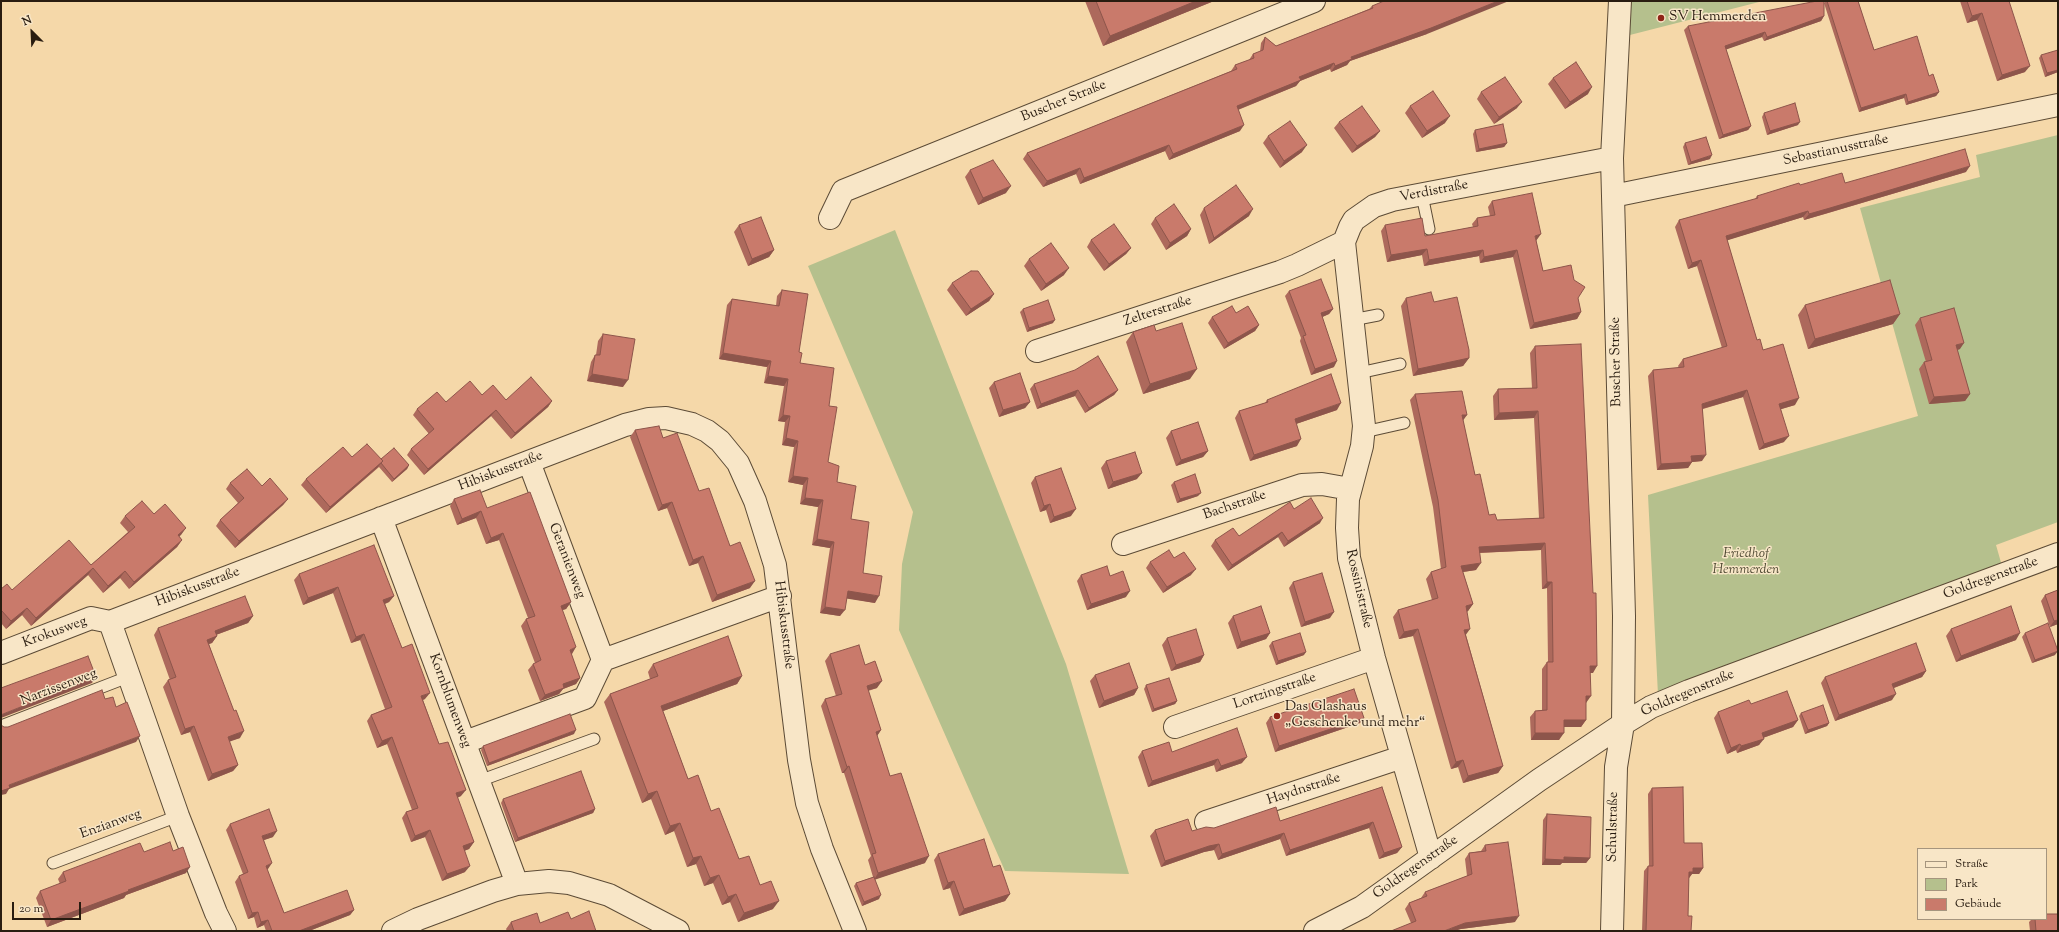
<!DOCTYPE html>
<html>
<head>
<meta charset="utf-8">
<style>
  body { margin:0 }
  #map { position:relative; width:2059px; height:932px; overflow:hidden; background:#f5d8a9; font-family:"Sorts Mill Goudy",serif }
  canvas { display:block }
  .frame { position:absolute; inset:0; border:2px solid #291c10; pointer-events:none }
  .legend { position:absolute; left:1917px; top:848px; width:130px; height:72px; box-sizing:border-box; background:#f8e6c7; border:1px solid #a5957e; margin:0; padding:5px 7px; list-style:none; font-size:12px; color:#291c10 }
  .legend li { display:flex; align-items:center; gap:8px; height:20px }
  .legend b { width:20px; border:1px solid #a5957e }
  .north { position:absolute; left:12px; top:12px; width:40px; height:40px; -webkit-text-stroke:3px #f8e6c7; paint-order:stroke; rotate:336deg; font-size:11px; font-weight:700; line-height:16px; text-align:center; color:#291c10 }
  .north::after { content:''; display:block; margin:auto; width:14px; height:18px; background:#291c10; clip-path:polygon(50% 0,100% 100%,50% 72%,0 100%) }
  .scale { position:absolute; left:12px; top:902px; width:69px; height:18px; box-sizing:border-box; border:2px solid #291c10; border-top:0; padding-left:5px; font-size:12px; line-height:14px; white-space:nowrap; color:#291c10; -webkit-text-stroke:3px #f8e6c7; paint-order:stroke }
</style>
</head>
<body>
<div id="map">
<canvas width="2059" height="932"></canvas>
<div class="frame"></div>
<ul class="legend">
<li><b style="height:5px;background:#f8e6c7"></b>Straße</li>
<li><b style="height:11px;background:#b5c08d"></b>Park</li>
<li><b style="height:11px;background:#c97a6b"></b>Gebäude</li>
</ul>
<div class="north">N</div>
<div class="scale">20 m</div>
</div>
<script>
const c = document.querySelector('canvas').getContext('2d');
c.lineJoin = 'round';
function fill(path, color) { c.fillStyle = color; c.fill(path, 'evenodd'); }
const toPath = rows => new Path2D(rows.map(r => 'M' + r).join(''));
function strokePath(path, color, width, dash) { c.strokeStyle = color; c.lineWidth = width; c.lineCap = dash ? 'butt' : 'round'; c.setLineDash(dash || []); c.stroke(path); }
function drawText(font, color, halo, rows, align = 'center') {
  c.font = font + ' "Sorts Mill Goudy",serif'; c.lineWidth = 3; c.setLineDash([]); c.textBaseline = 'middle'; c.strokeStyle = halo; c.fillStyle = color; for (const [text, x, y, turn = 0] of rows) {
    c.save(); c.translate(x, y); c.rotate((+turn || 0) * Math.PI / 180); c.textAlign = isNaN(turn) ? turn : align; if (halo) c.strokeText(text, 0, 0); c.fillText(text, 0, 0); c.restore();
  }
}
const green = toPath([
  [1628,1,1763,1,1626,36],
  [2058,135,2058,522,1996,545,2002,566,1658,695,1648,495,1918,416,1860,208,1980,177,1976,155],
  [895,230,1066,664,1129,874,1005,871,899,630,902,564,913,512,808,266]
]);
const service = toPath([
  [1422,195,1429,229],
  [1352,320,1378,315],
  [1359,373,1400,364],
  [1364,432,1404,423],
  [1,726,128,677],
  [479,781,594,739],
  [53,863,178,816]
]);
const minor = toPath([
  [1613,196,2058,105],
  [830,218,843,191,1314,1],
  [1344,242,1364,426,1362,446,1348,499,1347,528,1349,558,1374,658,1431,858],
  [1037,351,1280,272,1297,265,1344,242,1350,227,1354,220,1374,206,1392,200,1612,158],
  [381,518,517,884],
  [1123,544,1302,485,1322,484,1350,489],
  [1,653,91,618,110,622],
  [603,660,780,596],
  [1175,727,1374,658],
  [465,742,585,698,603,660,529,462],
  [1206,822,1402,757],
  [225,931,216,913,178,816,110,622,625,425,649,419,666,418,692,424,707,431,720,441,738,463,755,501,775,565,799,760,807,803,822,849,855,931],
  [393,931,418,919,493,891,517,884,549,881,569,883,609,895,678,931],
  [1315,931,1362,907,1539,780,1623,724,1651,707,1689,691,2058,554],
  [1612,931,1616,767,1623,724,1624,616,1612,158,1620,1]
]);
const wall = toPath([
  [1085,1,1214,1,1103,46],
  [1826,1,1858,1,1874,50,1929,76,1939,92,1936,96,1906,105,1904,98,1859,112,1824,3],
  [1960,1,2009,1,2025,72,1997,81,1977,20,1967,23],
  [1372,6,1427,34,1350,61,1347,65,1331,72,1330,69,1300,81,1296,86,1238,110,1240,131,1169,160,1165,151,1080,184,1076,174,1043,187,1023,159,1027,153,1231,71,1235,65,1249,60,1253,54,1260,52,1261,43,1265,37,1276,46,1369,9],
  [1824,16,1821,21,1764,41,1762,37,1726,49,1751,126,1748,130,1719,139,1684,30,1688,26],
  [2041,55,2058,72,2045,77,2039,58],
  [1553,78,1588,94,1565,109,1548,84],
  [1481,92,1517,108,1494,124,1477,99],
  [1410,106,1445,123,1422,138,1405,113],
  [1764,113,1798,125,1767,135,1762,117],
  [1339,122,1380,131,1375,137,1352,153,1334,128],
  [1475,130,1507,143,1504,147,1476,152,1473,134],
  [1268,136,1302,152,1280,168,1263,143],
  [1685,143,1710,159,1688,165,1683,147],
  [970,170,1006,193,978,205,965,177],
  [1966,172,1825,214,1804,220,1803,217,1727,240,1757,340,1763,350,1795,405,1781,409,1784,442,1759,450,1743,397,1703,409,1702,461,1692,462,1688,468,1657,470,1648,376,1653,370,1679,368,1678,366,1683,359,1722,348,1697,266,1688,269,1675,227,1679,220,1755,199,1757,196,1800,185,1845,183],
  [1492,201,1536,240,1543,271,1578,298,1581,312,1577,319,1530,329,1513,257,1480,263,1479,256,1424,266,1422,255,1387,262,1381,231,1385,225,1425,236,1473,227,1472,224,1477,218,1490,216,1488,207],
  [1204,208,1249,216,1209,244,1200,215],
  [1155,218,1191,229,1187,236,1166,250,1151,224],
  [739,225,774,250,769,257,748,266,734,232],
  [1091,240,1131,248,1126,254,1104,271,1087,247],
  [1029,259,1064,275,1041,291,1024,266],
  [952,283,994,294,989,301,966,316,947,290],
  [782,290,799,352,800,363,829,406,828,462,851,519,863,573,875,603,847,598,840,616,820,613,830,548,812,545,818,507,800,504,803,485,788,482,794,447,782,445,785,422,778,421,784,386,764,383,767,367,719,359,727,305,732,299,776,306,777,296],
  [1289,291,1333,309,1329,314,1322,317,1334,367,1311,375,1300,341,1301,338,1285,296],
  [1406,298,1434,302,1469,358,1463,366,1413,376,1401,306],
  [1805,305,1900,314,1893,324,1808,349,1798,315],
  [1023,309,1053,323,1027,332,1020,312],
  [1236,313,1259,325,1255,331,1224,349,1208,323,1212,317],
  [1920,318,1960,349,1957,350,1970,394,1965,401,1929,404,1919,369,1924,362,1926,362,1915,325],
  [1156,331,1190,379,1143,394,1126,342,1133,332],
  [603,334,623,387,587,381,591,362,595,355,596,355,598,341],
  [1535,346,1593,673,1590,673,1586,703,1586,720,1581,727,1564,727,1559,740,1531,740,1530,717,1535,711,1542,710,1542,669,1547,662,1548,662,1547,588,1542,589,1541,550,1479,553,1476,570,1463,572,1473,604,1468,611,1467,612,1466,635,1503,766,1498,773,1463,783,1458,767,1451,769,1413,636,1399,639,1393,617,1398,610,1432,600,1426,579,1431,572,1441,569,1433,507,1410,400,1415,394,1463,421,1475,475,1489,515,1497,520,1539,518,1534,418,1494,420,1493,396,1498,389,1532,388,1530,353],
  [994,382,1030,402,1025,408,999,417,989,388],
  [1034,384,1118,390,1114,395,1085,413,1075,396,1037,409,1030,389],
  [482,395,506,400,552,401,548,407,511,439,491,416,424,475,407,455,411,449,429,434,413,415,417,409,446,402],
  [1267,400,1337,410,1296,424,1297,446,1250,461,1235,418,1239,411,1265,403],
  [635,430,663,438,699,491,730,546,750,588,712,602,698,563,689,566,667,508,658,511,630,437],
  [1171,431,1208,451,1203,457,1176,466,1166,438],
  [352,457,381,459,409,465,407,469,392,482,379,467,326,513,301,485,306,479],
  [1106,461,1137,479,1108,489,1101,468],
  [1035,477,1071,516,1050,523,1046,510,1040,512,1031,483],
  [1174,482,1198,496,1177,503,1171,485],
  [230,483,262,486,288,499,283,505,235,548,216,526,220,520,238,503,226,489],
  [454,499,487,508,571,602,566,609,562,610,572,654,571,654,580,678,576,684,563,689,559,694,540,701,528,670,533,664,535,663,521,626,526,619,528,618,499,540,486,544,476,518,457,525,450,506],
  [1294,509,1320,523,1284,547,1278,537,1228,571,1211,546,1215,540,1239,536],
  [154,514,186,528,179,536,182,540,177,547,129,589,120,578,103,593,88,575,31,626,22,615,6,629,1,623,1,589,12,590,91,565,128,532,120,523,125,516],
  [1174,558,1191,575,1163,593,1146,568,1150,562],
  [299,574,394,596,389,602,385,604,402,648,425,699,423,700,439,744,461,796,457,798,474,842,469,849,464,851,465,872,442,881,425,837,411,842,402,818,406,812,412,810,387,744,377,748,367,721,371,715,385,709,360,640,351,643,333,593,303,605,294,580],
  [1081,575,1110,576,1126,597,1087,610,1077,581],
  [1293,582,1330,618,1301,627,1289,588],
  [2058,590,2058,624,2050,627,2041,601,2045,595],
  [253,616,248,623,216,635,217,636,212,643,209,644,240,738,229,741,238,765,233,771,208,781,190,732,181,735,163,687,168,680,170,680,154,635,158,628],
  [1233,616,1270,633,1266,639,1237,649,1228,623],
  [1951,629,2016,640,1956,662,1946,636],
  [2025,633,2055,655,2032,663,2022,637],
  [1167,638,1204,655,1200,662,1171,671,1162,645],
  [1272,642,1304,655,1276,665,1269,646],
  [830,654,865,665,877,688,868,691,881,730,877,736,890,776,925,863,875,879,879,899,862,906,854,886,856,883,873,877,868,860,871,856,844,773,842,773,821,706,825,699,836,696,825,661],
  [653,664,742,676,737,684,663,711,688,779,711,811,739,859,760,885,773,909,738,922,730,902,722,905,713,883,704,886,696,864,687,867,674,831,665,835,651,799,642,803,604,702,610,694,650,679,648,672],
  [1926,671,1922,677,1894,688,1892,700,1835,721,1821,683,1825,677],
  [1095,675,1138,688,1134,695,1099,708,1090,681],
  [1146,685,1177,701,1175,704,1152,712,1144,689],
  [1751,704,1798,720,1793,727,1763,738,1759,745,1737,753,1736,750,1727,754,1714,718,1718,712],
  [1801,713,1829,723,1827,726,1805,734,1799,716],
  [1270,717,1360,723,1275,752,1266,723],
  [574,734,487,766,481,750,483,746],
  [1142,751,1172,752,1242,763,1216,772,1214,765,1148,787,1138,757],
  [1382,787,1402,847,1397,853,1379,859,1369,828,1286,856,1280,839,1218,860,1214,850,1204,852,1161,867,1150,836,1155,830,1192,831,1214,828,1280,821],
  [1652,788,1684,843,1703,868,1699,874,1692,874,1689,878,1688,916,1691,931,1642,931,1644,871,1648,866,1649,866,1648,794],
  [503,799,595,809,593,813,515,842,501,803],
  [1547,814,1590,858,1586,863,1562,863,1560,865,1542,865,1543,820],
  [230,824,273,837,264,840,268,869,267,869,284,913,354,910,350,915,309,931,266,931,264,925,257,928,254,917,248,919,235,882,239,876,243,874,226,830],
  [1485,845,1515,922,1461,929,1411,923,1405,909,1409,903,1421,898,1425,892,1467,876,1465,859,1469,853,1481,851],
  [173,851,186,873,126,895,124,898,47,927,36,898,40,891,60,884,58,879,63,872,144,852],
  [938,854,1010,894,1005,901,959,916,950,888,943,890,934,860],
  [571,919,596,931,507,931,506,929,511,922,540,923],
  [2032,919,2046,919,2058,931,2030,931,2029,922]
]);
const shadedWall = toPath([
  [1196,1,1214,1,1103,46,1110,36],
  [1498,1,1509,1,1427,34,1350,61,1347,65,1331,72,1335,66,1351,57],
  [1982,13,1977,20,1967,23,1972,16],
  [1824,16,1821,21,1764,41,1767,37],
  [1765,32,1762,37,1722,51,1725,46],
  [1334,63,1330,69,1300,81,1296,86,1232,112,1237,106,1299,77],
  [2030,66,2025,72,1997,81,2002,75],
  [2058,70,2058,72,2045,77,2047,73],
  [1592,87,1588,94,1565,109,1570,102],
  [1939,92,1936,96,1906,105,1908,102],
  [1906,94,1904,98,1859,112,1861,108],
  [1522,102,1517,108,1494,124,1499,117],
  [1450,116,1445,123,1422,138,1427,131],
  [1800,122,1798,125,1767,135,1770,131],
  [1244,125,1240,131,1169,160,1173,154],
  [1751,126,1748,130,1719,139,1723,135],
  [1380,131,1375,137,1352,153,1357,146],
  [1507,143,1504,147,1476,152,1479,149],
  [1169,145,1165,151,1080,184,1084,178],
  [1307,145,1302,152,1280,168,1284,161],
  [1712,155,1710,159,1688,165,1691,162],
  [1970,166,1966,172,1804,220,1809,214],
  [1080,168,1076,174,1043,187,1047,181],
  [1011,186,1006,193,978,205,983,198],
  [1253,209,1249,216,1209,244,1214,238],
  [1808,211,1803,217,1722,242,1726,236],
  [1191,229,1187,236,1166,250,1170,243],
  [1541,234,1536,241,1535,236],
  [1131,248,1126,254,1104,271,1109,264],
  [1427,249,1422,255,1387,262,1391,255],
  [774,250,769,257,748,266,752,259],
  [1483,250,1479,256,1424,266,1429,260],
  [1517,250,1513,257,1480,263,1484,257],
  [1701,260,1697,266,1688,269,1692,263],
  [1069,268,1064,275,1041,291,1046,284],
  [994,294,989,301,966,316,971,309],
  [1333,309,1329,314,1318,319,1321,313],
  [1581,312,1577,319,1530,329,1534,323],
  [1900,314,1893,324,1808,349,1815,339],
  [1055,320,1053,323,1027,332,1029,328],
  [1259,325,1255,331,1224,349,1228,343],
  [1964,343,1960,349,1951,352,1956,345],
  [723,353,771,361,767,367,719,359],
  [1469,358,1463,366,1413,376,1418,369],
  [1337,361,1334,367,1311,375,1315,369],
  [1197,369,1190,379,1143,394,1150,384],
  [592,374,628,380,623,387,587,381],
  [768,376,788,379,784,386,764,383],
  [1078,390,1075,396,1037,409,1041,404],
  [1118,390,1114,395,1085,413,1089,408],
  [1747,390,1743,397,1698,410,1702,404],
  [1970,394,1965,401,1929,404,1934,397],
  [1799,398,1795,405,1775,411,1779,404],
  [552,401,548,407,511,439,515,433],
  [1030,402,1025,408,999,417,1003,410],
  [1341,403,1337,410,1290,426,1295,419],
  [496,410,491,416,424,475,428,469],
  [1538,411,1534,418,1494,420,1499,413],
  [783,415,790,416,785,422,778,421],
  [1462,415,1467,415,1462,422],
  [1789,436,1784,442,1759,450,1764,444],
  [786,438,798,441,794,447,782,445],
  [1301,439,1297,446,1250,461,1254,455],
  [1208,451,1203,457,1176,466,1181,460],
  [1706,455,1702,461,1692,462,1688,468,1657,470,1661,464,1691,456],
  [383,461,378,467,326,513,330,507],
  [409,465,407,469,392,482,394,479],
  [1142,473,1137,479,1108,489,1113,482],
  [793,476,808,478,803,485,788,482],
  [1201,493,1198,496,1177,503,1180,499],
  [805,498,823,500,818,507,800,504],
  [288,499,283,505,235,548,239,541],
  [672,502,667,508,658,511,662,505],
  [1050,504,1046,510,1040,512,1044,506],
  [1076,509,1071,516,1050,523,1054,517],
  [481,511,476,518,457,525,462,519],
  [1323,518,1320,523,1284,547,1288,541],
  [186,528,181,535,173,542,178,535],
  [1282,532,1278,537,1228,571,1232,565],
  [503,533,499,540,486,544,491,538],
  [817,539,834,542,830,548,812,545],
  [182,540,177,547,129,589,134,582],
  [1545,543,1541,550,1474,553,1479,547],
  [703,556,698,563,689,566,693,560],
  [1481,563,1476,570,1456,573,1461,566],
  [93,568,88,575,31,626,36,618],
  [1196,569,1191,575,1163,593,1167,587],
  [125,571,120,578,103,593,108,586],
  [755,581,750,588,712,602,717,595],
  [1547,582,1552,582,1547,588,1542,589],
  [338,587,333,593,303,605,308,598],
  [848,591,879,596,875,603,843,598],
  [1130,591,1126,597,1087,610,1091,604],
  [394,596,389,602,379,606,383,600],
  [571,602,566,609,556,612,561,606],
  [1473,604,1468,611,1461,613,1466,606],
  [825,607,845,610,840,616,820,613],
  [27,608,22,615,6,629,11,621],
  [1334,612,1330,618,1301,627,1305,622],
  [253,616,248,623,210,637,215,631],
  [2058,620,2058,624,2050,627,2054,621],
  [1418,629,1413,636,1399,639,1404,632],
  [1470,629,1465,636,1464,630],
  [1270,633,1266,639,1237,649,1241,642],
  [2020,633,2016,640,1956,662,1961,656],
  [364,634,360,640,351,643,356,637],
  [217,636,212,643,202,646,207,640],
  [576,647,572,654,565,656,570,650],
  [2058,651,2055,655,2032,663,2035,660],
  [1306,652,1304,655,1276,665,1278,661],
  [1204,655,1200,662,1171,671,1176,665],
  [1590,666,1597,666,1593,673,1585,673],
  [1926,671,1922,677,1888,690,1892,684],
  [742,676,737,684,655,714,661,706],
  [96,677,92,683,1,718,1,715,3,714],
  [580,678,576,684,563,689,559,694,540,701,545,695,563,684],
  [882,681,877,688,862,692,867,686],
  [1138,688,1134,695,1099,708,1104,701],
  [430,693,425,699,416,702,421,696],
  [1896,694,1892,700,1835,721,1839,715],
  [1586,696,1591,696,1586,703],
  [1177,701,1175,704,1152,712,1154,709],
  [1364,718,1360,723,1275,752,1279,746],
  [1564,720,1586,720,1581,727,1559,727],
  [1798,720,1793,727,1757,740,1762,733],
  [1829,723,1827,726,1805,734,1808,730],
  [194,726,190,732,181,735,185,729],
  [576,730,574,734,487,766,489,763],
  [881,730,877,736,876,732],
  [244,731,240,738,223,744,228,737],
  [1535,733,1564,733,1559,740,1531,740],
  [140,736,136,742,9,789,6,794,1,795,1,791,9,785],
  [392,737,387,744,377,748,382,741],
  [1764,739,1759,745,1737,753,1741,746],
  [1740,744,1736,750,1727,754,1731,748],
  [1247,757,1242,763,1216,772,1221,766],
  [1218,759,1214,765,1148,787,1152,781],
  [1463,760,1458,767,1451,769,1456,762],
  [238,765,233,771,208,781,212,774],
  [849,766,844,773,842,773,847,767],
  [1503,766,1498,773,1463,783,1468,776],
  [466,790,461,796,451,800,456,793],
  [657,791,651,799,642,803,648,794],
  [595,809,593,813,515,842,518,838],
  [1373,822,1369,828,1286,856,1290,850],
  [680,823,674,831,665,835,670,826],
  [430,830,425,837,411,842,415,836],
  [277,831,273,837,258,842,262,836],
  [1284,833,1280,839,1218,860,1222,854],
  [474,842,469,849,458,853,463,846],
  [1219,844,1214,850,1204,852,1161,867,1165,861,1209,846],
  [1402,847,1397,853,1379,859,1384,853],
  [701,856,696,864,687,867,693,858],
  [929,856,925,863,874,880,878,873],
  [1564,857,1590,858,1586,863,1562,863,1560,865,1542,865,1545,859],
  [272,863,268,869,262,872,266,866],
  [470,866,465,872,442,881,447,874],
  [190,867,186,873,126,895,124,898,47,927,51,920,128,890],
  [1693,868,1703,868,1699,874,1692,874,1689,878,1689,872],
  [719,875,713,883,704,886,710,878],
  [954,881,950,888,943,890,948,883],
  [736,894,730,902,722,905,728,897],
  [1010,894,1005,901,959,916,964,909],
  [881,895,879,899,862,906,864,902],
  [779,901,773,909,738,922,744,913],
  [354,910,350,915,309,931,299,931],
  [258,912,254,917,248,919,252,913],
  [1519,916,1515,922,1461,929,1455,931,1444,931,1465,923],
  [268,920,264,925,257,928,261,922]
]);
const building = toPath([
  [1096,1,1196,1,1110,36,1096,1],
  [1384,1,1498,1,1431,28,1351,57,1352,59,1335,66,1334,63,1299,77,1301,80,1237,106,1244,125,1173,154,1169,145,1084,178,1080,168,1047,181,1027,153,1237,69,1235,65,1254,58,1253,54,1263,50,1265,37,1276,46,1373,8,1372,6,1384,1],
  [1817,1,1824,1,1824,16,1767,37,1765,32,1725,46,1751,126,1723,135,1688,26,1817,1],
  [1827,1,1858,1,1874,50,1917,36,1929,76,1933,74,1939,92,1908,102,1906,94,1861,108,1827,1],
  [1967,1,2009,1,2030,66,2002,75,1982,13,1972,16,1967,1],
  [2058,50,2058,70,2047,73,2041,55,2058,50],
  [1576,62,1592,87,1570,102,1553,78,1576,62],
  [1505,77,1522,102,1499,117,1481,92,1505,77],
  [1433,91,1450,116,1427,131,1410,106,1433,91],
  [1795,103,1800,122,1770,131,1764,113,1795,103],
  [1362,106,1380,131,1357,146,1339,122,1362,106],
  [1290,121,1307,145,1284,161,1268,136,1290,121],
  [1503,124,1507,143,1479,149,1475,130,1503,124],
  [1706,137,1712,155,1691,162,1685,143,1706,137],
  [1965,149,1970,166,1830,208,1809,214,1808,211,1726,236,1757,340,1760,339,1763,350,1783,344,1799,398,1779,404,1789,436,1764,444,1747,390,1702,404,1706,455,1691,456,1692,462,1661,464,1653,370,1684,367,1683,359,1727,346,1701,260,1692,263,1679,220,1758,198,1757,196,1799,183,1800,185,1842,173,1845,183,1965,149],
  [993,160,1011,186,983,198,970,170,993,160],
  [1236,185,1253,209,1214,238,1204,208,1236,185],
  [1532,193,1541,234,1535,236,1543,271,1571,265,1574,280,1585,287,1578,298,1581,312,1534,323,1517,250,1484,257,1483,250,1429,260,1427,249,1391,255,1385,225,1422,218,1425,236,1478,226,1477,218,1495,215,1492,201,1532,193],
  [1174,204,1191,229,1170,243,1155,218,1174,204],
  [761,217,774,250,752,259,739,225,761,217],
  [1114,224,1131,248,1109,264,1091,240,1114,224],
  [1051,243,1069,268,1046,284,1029,259,1051,243],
  [971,271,978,271,994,294,971,309,952,283,971,271],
  [1321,279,1333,309,1321,313,1337,361,1315,369,1303,336,1306,335,1289,291,1321,279],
  [1890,280,1900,314,1815,339,1805,305,1890,280],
  [782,290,808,294,799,352,802,353,800,363,834,368,829,406,837,407,828,462,839,466,837,482,856,486,851,519,869,522,863,573,882,576,879,596,848,591,845,610,825,607,834,542,817,539,823,500,805,498,808,478,793,476,798,441,786,438,790,416,783,415,788,379,768,376,771,361,723,353,732,299,779,306,782,290],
  [1431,292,1434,302,1457,297,1469,350,1469,358,1418,369,1406,298,1431,292],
  [1048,300,1055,320,1029,328,1023,309,1048,300],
  [1232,306,1236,313,1248,306,1259,325,1228,343,1212,317,1232,306],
  [1954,308,1964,343,1956,345,1970,394,1934,397,1924,362,1932,360,1920,318,1954,308],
  [1182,323,1197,369,1150,384,1133,332,1154,325,1156,331,1182,323],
  [603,334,635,339,628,380,592,374,595,355,600,355,603,334],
  [1581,344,1593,593,1596,593,1597,666,1590,666,1591,696,1586,696,1586,720,1564,720,1564,733,1535,733,1535,711,1547,710,1547,662,1553,662,1552,582,1547,582,1545,543,1479,547,1481,563,1461,566,1473,604,1466,606,1470,629,1464,630,1503,766,1468,776,1463,760,1456,762,1418,629,1404,632,1398,610,1438,598,1431,572,1446,567,1438,500,1415,394,1462,391,1467,415,1462,415,1475,475,1480,474,1489,515,1495,514,1497,520,1544,518,1538,411,1499,413,1498,389,1537,388,1535,346,1581,344],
  [1098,356,1118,390,1089,408,1078,390,1041,404,1034,384,1075,370,1098,356],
  [1020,373,1030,402,1003,410,994,382,1020,373],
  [1331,374,1341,403,1295,419,1301,439,1254,455,1239,411,1268,402,1267,400,1331,374],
  [531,377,552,401,515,433,496,410,428,469,411,449,434,429,417,409,437,392,446,402,470,381,482,395,493,385,506,400,531,377],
  [1198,422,1208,451,1181,460,1171,431,1198,422],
  [659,426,663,438,677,433,699,491,709,488,730,546,740,542,755,581,717,595,703,556,693,560,672,502,662,505,635,430,659,426],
  [367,444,383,461,330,507,306,479,343,447,352,457,367,444],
  [394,448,409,465,394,479,381,463,383,461,381,459,394,448],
  [1135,452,1142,473,1113,482,1106,461,1135,452],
  [1061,468,1076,509,1054,517,1050,504,1044,506,1035,477,1061,468],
  [247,469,262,486,270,478,288,499,239,541,220,520,244,498,230,483,247,469],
  [1195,474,1201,493,1180,499,1174,482,1195,474],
  [480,490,487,508,530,492,571,602,561,606,576,647,570,650,580,678,563,684,564,688,545,695,533,664,541,660,526,619,535,616,503,533,491,538,481,511,462,519,454,499,480,490],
  [1311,498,1323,518,1288,541,1282,532,1232,565,1215,540,1233,528,1239,536,1290,502,1294,509,1311,498],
  [142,501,154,514,165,504,186,528,178,535,182,540,134,582,125,571,108,586,93,568,36,618,27,608,11,621,1,610,1,589,7,584,12,590,69,540,91,565,135,527,125,516,142,501],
  [374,545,394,596,383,600,402,648,412,644,430,693,421,696,439,744,448,742,466,790,456,793,474,842,463,846,470,866,447,874,430,830,415,836,406,812,418,808,392,737,382,741,371,715,392,707,364,634,356,637,338,587,308,598,299,574,374,545],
  [1169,550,1174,558,1184,552,1196,569,1167,587,1150,562,1169,550],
  [1107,566,1110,576,1123,571,1130,591,1091,604,1081,575,1107,566],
  [1322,573,1334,612,1305,622,1293,582,1322,573],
  [2058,590,2058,620,2054,621,2045,595,2058,590],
  [245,596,253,616,215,631,217,636,207,640,234,711,236,710,244,731,228,737,238,765,212,774,194,726,185,729,168,680,176,677,158,628,245,596],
  [1261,606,1270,633,1241,642,1233,616,1261,606],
  [2011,606,2020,633,1961,656,1951,629,2011,606],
  [2048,623,2058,651,2035,660,2025,633,2048,623],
  [1196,629,1204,655,1176,665,1167,638,1196,629],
  [1300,633,1306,652,1278,661,1272,642,1300,633],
  [728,636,742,676,661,706,688,779,698,775,711,811,719,808,739,859,749,856,760,885,771,881,779,901,744,913,736,894,728,897,719,875,710,878,701,856,693,858,680,823,670,826,657,791,648,794,610,694,658,676,653,664,728,636],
  [1916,643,1926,671,1892,684,1896,694,1839,715,1825,677,1916,643],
  [859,645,865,665,875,661,882,681,867,686,881,730,876,732,890,776,901,773,929,856,878,873,872,854,876,853,864,814,849,766,847,767,825,699,842,694,830,654,859,645],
  [88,656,96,677,3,714,1,715,1,688,88,656],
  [1129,663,1138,688,1104,701,1095,675,1129,663],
  [1169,678,1177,701,1154,709,1146,685,1169,678],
  [1354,689,1364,718,1279,746,1270,717,1354,689],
  [102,690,105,699,113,697,116,707,127,702,140,736,9,785,10,788,1,791,1,725,4,727,8,727,102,690],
  [1787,691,1798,720,1762,733,1764,739,1741,746,1740,744,1731,748,1718,712,1749,700,1751,704,1787,691],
  [1823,705,1829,723,1808,730,1801,713,1823,705],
  [570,714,576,730,489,763,483,746,570,714],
  [1237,728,1247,757,1221,766,1218,759,1152,781,1142,751,1169,742,1172,752,1237,728],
  [581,771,595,809,518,838,503,799,581,771],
  [1382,787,1402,847,1384,853,1373,822,1290,850,1284,833,1222,854,1219,844,1209,846,1165,861,1155,830,1188,819,1192,831,1206,827,1214,828,1276,807,1280,821,1382,787],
  [1683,787,1684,843,1702,843,1703,868,1693,868,1693,872,1689,872,1688,916,1692,916,1691,931,1646,931,1648,866,1653,866,1652,788,1683,787],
  [269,809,277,831,262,836,272,863,266,866,284,913,347,890,354,910,299,931,272,931,268,920,261,922,258,912,252,913,239,876,248,872,230,824,269,809],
  [1547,814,1591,817,1590,858,1564,857,1564,860,1545,859,1547,814],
  [984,839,993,867,1000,865,1010,894,964,909,954,881,948,883,938,854,984,839],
  [170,842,173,851,183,847,190,867,128,890,129,891,51,920,40,891,66,881,63,872,140,843,144,852,170,842],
  [1508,842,1519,916,1465,923,1444,931,1391,931,1416,921,1409,903,1427,896,1425,892,1472,874,1469,853,1486,851,1485,845,1508,842],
  [874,877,881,895,864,902,856,883,874,877],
  [589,911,596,931,514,931,511,922,537,913,540,923,568,912,571,919,589,911],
  [2046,914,2058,914,2058,931,2036,931,2035,919,2046,919,2046,914]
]);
const markers = [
  [1661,18,4,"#8f2418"],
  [1277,716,4,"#8f2418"]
];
const poiNames = [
  ["SV Hemmerden",1669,18],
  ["Das Glashaus",1285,708],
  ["„Geschenke und mehr“",1285,724]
];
const streetNames = [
  ["Buscher Straße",1064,102,-22],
  ["Sebastianusstraße",1836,151,-12],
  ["Verdistraße",1434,192,-11],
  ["Zelterstraße",1158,312,-18],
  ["Buscher Straße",1617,362,-91],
  ["Hibiskusstraße",501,472,-21],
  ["Bachstraße",1235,506,-19],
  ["Geranienweg",566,561,69],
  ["Goldregenstraße",1991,579,-20],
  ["Hibiskusstraße",198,588,-21],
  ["Rossinistraße",1358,589,77],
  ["Hibiskusstraße",783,625,83],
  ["Krokusweg",55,633,-20],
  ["Narzissenweg",59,688,-21],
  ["Lortzingstraße",1275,692,-19],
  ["Goldregenstraße",1688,694,-23],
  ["Kornblumenweg",449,701,70],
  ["Haydnstraße",1304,790,-18],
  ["Enzianweg",111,825,-20],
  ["Schulstraße",1614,827,-89],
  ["Goldregenstraße",1416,868,-35]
];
const parkNames = [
  ["Friedhof",1746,555],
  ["Hemmerden",1746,571]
];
fill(green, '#b5c08d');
strokePath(service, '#5c4b36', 13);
strokePath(minor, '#5c4b36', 24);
strokePath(service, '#f8e6c7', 11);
strokePath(minor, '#f8e6c7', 22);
fill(wall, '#ad695c');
fill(shadedWall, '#8d554b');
fill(building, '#c97a6b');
strokePath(building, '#8d554b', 1);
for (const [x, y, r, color] of markers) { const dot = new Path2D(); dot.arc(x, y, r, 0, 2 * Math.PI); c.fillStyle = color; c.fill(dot); strokePath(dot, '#f8e6c7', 1.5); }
drawText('14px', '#291c10', '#f8e6c7', poiNames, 'left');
drawText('14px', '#291c10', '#f8e6c7', streetNames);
drawText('italic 14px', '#534d36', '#f8e6c7', parkNames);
</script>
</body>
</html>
